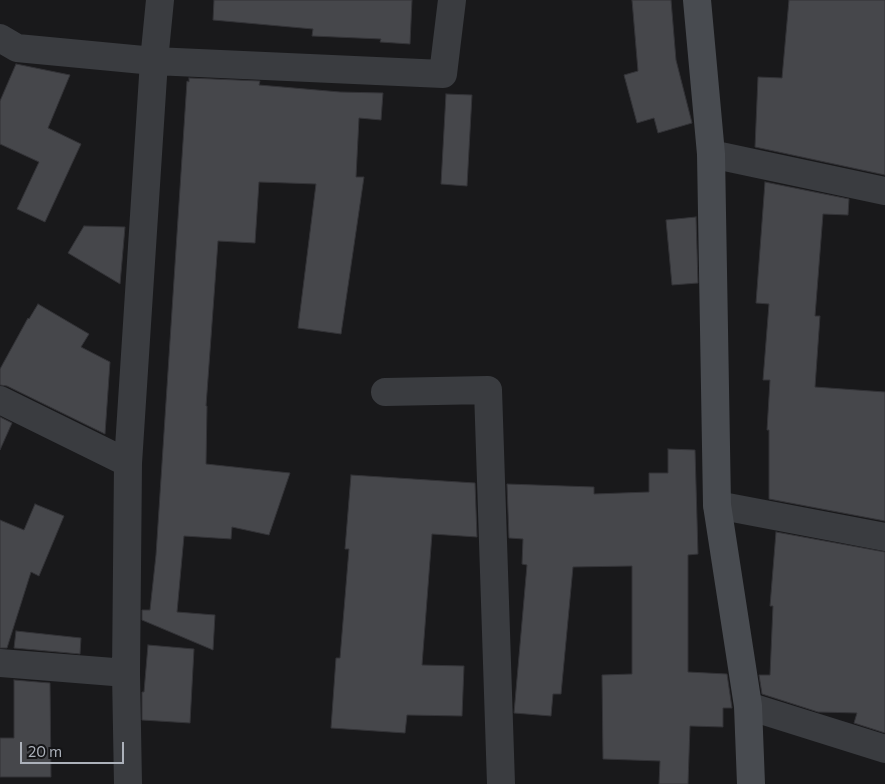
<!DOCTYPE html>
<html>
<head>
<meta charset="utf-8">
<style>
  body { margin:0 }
  #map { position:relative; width:885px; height:784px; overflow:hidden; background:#19191b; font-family:Commissioner,sans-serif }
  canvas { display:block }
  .scale { position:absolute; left:20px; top:742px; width:104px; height:22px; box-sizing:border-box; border:2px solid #acb1ba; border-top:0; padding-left:6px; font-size:15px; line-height:18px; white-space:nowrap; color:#acb1ba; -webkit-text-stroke:4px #141416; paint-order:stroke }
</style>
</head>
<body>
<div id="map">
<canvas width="885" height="784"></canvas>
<div class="scale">20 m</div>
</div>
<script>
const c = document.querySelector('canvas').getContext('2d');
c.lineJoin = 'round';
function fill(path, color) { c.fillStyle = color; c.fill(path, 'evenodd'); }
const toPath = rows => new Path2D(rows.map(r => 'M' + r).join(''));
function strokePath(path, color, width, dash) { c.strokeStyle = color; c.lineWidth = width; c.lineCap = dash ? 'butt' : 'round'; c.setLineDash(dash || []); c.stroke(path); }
const building = toPath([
  [214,0,412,0,410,44,380,42,381,39,312,36,313,29,213,20,214,0],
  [632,0,671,0,676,60,692,123,658,133,654,118,637,123,624,75,638,71,632,0],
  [789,0,885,0,885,175,755,147,758,77,782,78,789,0],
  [16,64,70,75,48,128,81,144,45,222,17,209,39,162,0,144,0,101,16,64],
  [189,78,260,81,259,85,340,92,383,93,381,120,359,118,356,177,364,177,341,334,298,328,316,184,259,182,255,243,218,241,206,406,207,406,206,464,290,473,269,535,232,527,231,539,184,536,177,612,215,615,213,650,142,620,142,610,150,610,156,555,187,81,189,82,189,78],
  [446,94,472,95,467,186,441,184,446,94],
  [765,182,849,199,848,215,823,214,815,316,820,316,815,387,885,392,885,521,769,499,769,430,767,430,770,380,763,380,769,304,756,303,765,182],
  [696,217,698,283,672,285,666,220,696,217],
  [84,226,125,227,120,284,68,253,84,226],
  [38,304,89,334,81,347,110,362,105,434,7,386,0,385,0,369,28,318,29,319,38,304],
  [0,417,12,423,0,450,0,417],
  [668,449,695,450,698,554,688,555,688,672,727,674,732,708,723,708,723,727,690,726,688,784,659,784,660,761,603,759,602,675,632,674,632,566,573,567,561,694,553,694,551,716,514,713,527,565,522,564,523,539,509,538,507,484,594,487,594,494,649,492,649,473,668,473,668,449],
  [351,475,475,483,477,537,432,534,422,665,464,666,462,716,407,715,405,733,331,728,336,658,340,658,349,549,345,549,351,475],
  [35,504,64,516,39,576,31,572,7,648,0,648,0,520,24,530,35,504],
  [776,532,885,552,885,733,854,723,857,713,818,712,762,694,759,675,770,675,773,606,770,606,776,532],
  [16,631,81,638,80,654,14,648,16,631],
  [148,645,194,649,190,723,142,720,142,692,144,692,148,645],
  [14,680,50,683,51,777,0,777,0,738,14,738,14,680]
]);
const street = toPath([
  [0,38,17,48,154,61,443,74,452,0],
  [711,154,885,191],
  [385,392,488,390,501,784],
  [0,400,128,463],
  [717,505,885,537],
  [0,663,126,673],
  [748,706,885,749],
  [128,784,126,673,128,463,154,61,160,0]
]);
const secondary = toPath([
  [697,0,711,154,717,505,748,706,751,784]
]);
fill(building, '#46474b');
strokePath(building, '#333337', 1);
strokePath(street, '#3a3c40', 28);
strokePath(secondary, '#484b50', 28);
</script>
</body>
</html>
